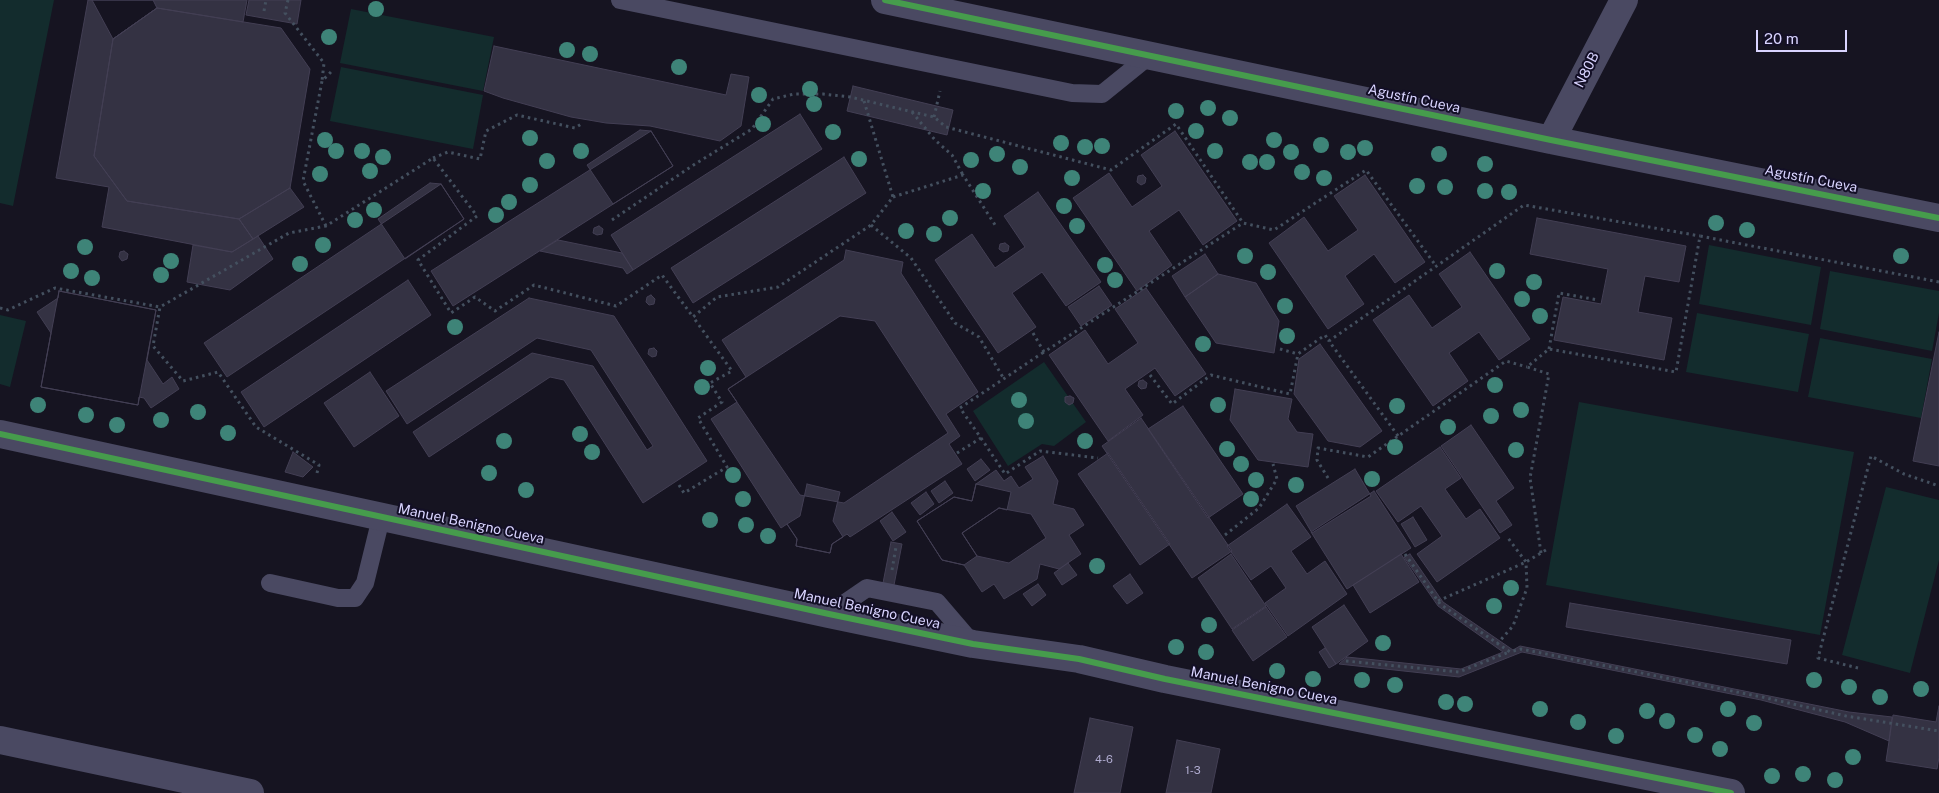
<!DOCTYPE html>
<html>
<head>
<meta charset="utf-8">
<style>
	body { margin:0 }
	#map { position:relative; width:1939px; height:793px; overflow:hidden; background:#161421; font-family:"Public Sans",sans-serif }
	canvas { display:block }
	.scale { position:absolute; left:1756px; top:30px; width:91px; height:22px; box-sizing:border-box; border:2px solid #d9d4ff; border-top:0; padding-left:6px; font-size:15px; line-height:18px; white-space:nowrap; color:#d9d4ff; -webkit-text-stroke:4px #130f26; paint-order:stroke }
</style>
</head>
<body>
<div id="map">
<canvas width="1939" height="793"></canvas>
<div class="scale">20 m</div>
</div>
<script>
const g = document.querySelector('canvas').getContext('2d');
g.lineJoin = 'round';
function paint(path, color) { g.fillStyle = color; g.fill(path, 'evenodd'); }
const poly = rows => new Path2D(rows.map(r => 'M' + r).join(''));
function trace(path, color, width, dash) { g.strokeStyle = color; g.lineWidth = width; g.lineCap = dash ? 'butt' : 'round'; g.setLineDash(dash || []); g.stroke(path); }
function label(font, color, halo, rows, align = 'center') {
  g.font = font + ' "Public Sans",sans-serif'; g.lineWidth = 4; g.setLineDash([]); g.textBaseline = 'middle'; g.strokeStyle = halo; g.fillStyle = color; for (const [text, x, y, turn = 0] of rows) {
    g.save(); g.translate(x, y); g.rotate((+turn || 0) * Math.PI / 180); g.textAlign = isNaN(turn) ? turn : align; if (halo) g.strokeText(text, 0, 0); g.fillText(text, 0, 0); g.restore();
  }
}
const green = poly([
	[0,0,54,0,13,206,0,203],
	[351,9,494,37,483,91,340,63],
	[341,67,483,95,473,149,330,121],
	[1709,245,1821,267,1811,325,1699,304],
	[1830,271,1939,291,1939,313,1932,351,1820,329],
	[1697,313,1809,334,1798,392,1686,372],
	[0,315,26,321,10,387,0,384],
	[1820,338,1932,359,1921,418,1808,397],
	[1044,362,1086,422,1054,446,1042,444,1008,466,973,411],
	[1579,402,1854,452,1820,635,1546,585],
	[1886,487,1939,500,1939,560,1910,673,1842,655]
]);
const building = poly([
	[88,0,247,0,243,22,157,8,113,39,94,156,127,201,239,219,253,239,232,252,102,227,109,187,56,178,88,0],
	[92,0,153,0,157,8,113,39,92,0],
	[249,0,301,0,297,24,246,15,249,0],
	[157,8,281,28,310,69,290,188,239,219,127,201,94,156,113,39,157,8],
	[494,46,726,95,731,74,749,77,741,126,720,141,650,126,606,123,571,117,503,98,484,91,494,46],
	[853,86,953,110,947,135,847,111,853,86],
	[800,114,822,149,633,270,611,235,800,114],
	[640,130,651,131,673,166,613,204,587,165,640,130],
	[651,131,673,166,453,306,431,271,651,131],
	[1175,131,1237,221,1203,245,1179,210,1149,231,1172,265,1137,291,1073,198,1109,173,1132,207,1162,186,1141,155,1175,131],
	[844,157,866,193,693,303,671,268,844,157],
	[1143,175,1146,178,1145,183,1141,185,1137,182,1138,176,1143,175],
	[1365,175,1425,262,1395,283,1374,254,1345,276,1364,304,1328,329,1269,243,1304,217,1328,251,1358,230,1334,196,1365,175],
	[430,183,441,184,464,219,405,259,378,219,430,183],
	[441,184,464,219,227,377,204,343,441,184],
	[290,188,304,207,253,239,239,219,290,188],
	[1038,192,1101,282,1066,306,1042,272,1012,293,1036,327,998,353,935,260,972,234,995,268,1025,247,1004,216,1038,192],
	[1537,218,1686,246,1679,282,1645,276,1638,312,1672,318,1664,360,1554,340,1563,297,1601,304,1608,269,1530,254,1537,218],
	[599,226,603,229,602,234,597,235,593,233,594,228,599,226],
	[258,236,273,259,230,290,187,282,193,245,232,252,258,236],
	[558,240,622,253,633,270,627,274,623,268,540,251,558,240],
	[1005,243,1009,246,1008,251,1003,252,999,249,1000,244,1005,243],
	[846,250,903,262,901,273,978,392,946,414,960,436,949,444,962,464,850,537,847,534,832,544,830,553,796,546,797,539,787,524,781,528,711,419,737,402,728,389,746,377,722,340,844,260,846,250],
	[124,251,128,254,127,259,122,261,119,257,120,252,124,251],
	[1470,252,1530,339,1499,360,1479,332,1449,353,1468,381,1433,406,1373,320,1409,295,1432,328,1462,307,1439,274,1470,252],
	[1205,254,1218,274,1185,297,1172,276,1205,254],
	[1218,274,1256,283,1279,321,1274,353,1216,343,1185,297,1218,274],
	[408,280,431,315,264,427,241,392,408,280],
	[1099,286,1112,305,1081,326,1068,307,1099,286],
	[1146,288,1206,374,1175,396,1155,368,1125,389,1143,415,1108,441,1049,355,1085,330,1108,364,1138,343,1115,309,1146,288],
	[59,291,156,310,138,405,41,387,59,291],
	[59,291,156,310,147,360,163,384,172,377,179,389,151,408,144,398,139,397,138,405,41,387,51,333,37,312,58,298,59,291],
	[651,295,655,299,654,304,649,305,646,302,647,297,651,295],
	[529,298,614,316,707,461,643,503,564,380,550,377,429,457,413,432,532,353,593,366,647,450,653,446,591,350,537,338,407,424,386,391,529,298],
	[840,316,875,321,948,433,844,503,800,495,728,389,840,316],
	[1939,332,1939,466,1913,461,1939,332],
	[1320,344,1382,431,1360,447,1328,441,1294,394,1299,359,1320,344],
	[654,348,657,351,656,356,652,357,648,354,649,349,654,348],
	[370,372,399,416,354,447,324,403,370,372],
	[1143,380,1147,383,1146,388,1141,389,1138,386,1139,381,1143,380],
	[1235,389,1292,399,1288,419,1297,432,1313,434,1308,467,1258,460,1230,420,1235,389],
	[1070,396,1074,398,1073,403,1069,405,1065,402,1065,397,1070,396],
	[1183,406,1243,494,1208,518,1148,429,1183,406],
	[1141,418,1232,551,1192,578,1102,446,1141,418],
	[1471,425,1514,488,1496,501,1512,525,1500,533,1441,446,1471,425],
	[1440,447,1461,478,1445,489,1466,519,1480,509,1500,538,1437,582,1417,554,1442,536,1421,506,1398,522,1376,491,1440,447],
	[293,452,313,467,303,477,285,472,293,452],
	[1108,453,1170,544,1140,565,1078,474,1108,453],
	[1043,456,1058,481,1053,504,1074,509,1084,525,1069,535,1081,554,1059,569,1040,564,1037,579,1004,599,994,584,982,592,964,565,942,560,917,521,954,497,972,501,976,484,996,470,1004,481,1011,476,1019,488,1033,479,1025,467,1043,456],
	[981,459,990,470,975,481,967,469,981,459],
	[1355,469,1371,496,1312,533,1296,506,1355,469],
	[945,481,953,493,939,503,931,491,945,481],
	[807,484,840,492,833,521,843,537,832,544,830,553,796,546,797,539,787,524,800,516,807,484],
	[976,484,1011,492,1007,510,999,508,962,533,977,556,964,565,942,560,917,521,954,497,972,501,976,484],
	[1374,491,1411,548,1347,589,1311,532,1374,491],
	[926,492,934,504,920,515,911,503,926,492],
	[1287,504,1311,537,1291,551,1307,574,1325,561,1347,594,1288,636,1265,603,1286,588,1271,566,1251,580,1227,546,1287,504],
	[999,508,1031,514,1046,538,1009,563,977,556,962,533,999,508],
	[892,512,906,532,893,541,880,521,892,512],
	[1413,517,1427,540,1415,547,1401,524,1413,517],
	[891,542,902,544,894,585,883,583,891,542],
	[1231,554,1266,606,1232,629,1198,578,1231,554],
	[1401,554,1419,582,1370,613,1353,585,1401,554],
	[1410,554,1443,602,1513,650,1520,646,1849,712,1892,717,1889,741,1845,722,1761,700,1522,652,1459,677,1339,664,1347,657,1461,669,1503,652,1438,606,1404,557,1410,554],
	[1068,563,1077,575,1062,585,1054,573,1068,563],
	[1130,574,1143,593,1127,604,1113,586,1130,574],
	[1038,584,1046,595,1032,606,1023,594,1038,584],
	[1570,603,1791,640,1787,664,1566,627,1570,603],
	[1344,605,1368,641,1336,664,1312,627,1344,605],
	[1266,607,1287,637,1253,661,1232,630,1266,607],
	[1325,648,1336,664,1329,668,1319,652,1325,648],
	[1939,706,1939,757,1937,769,1886,761,1893,715,1936,722,1939,706],
	[1090,718,1133,727,1120,793,1074,793,1090,718],
	[1177,740,1220,749,1211,793,1166,793,1177,740]
]);
const path = poly([
	[288,0,285,13,324,63,322,81],
	[264,11,266,0],
	[912,112,935,140,952,155,963,175],
	[934,117,940,91],
	[433,158,448,152,480,159,486,131,517,115,575,128,583,123],
	[893,197,963,175,997,228],
	[612,220,695,164,752,129,773,99,794,94,823,94,850,97,934,117,946,127,1111,170,1176,124,1243,223,1274,230,1366,170,1436,266],
	[871,225,911,258,955,323,979,337,1004,379],
	[326,226,303,181,322,81,333,70],
	[0,308,8,310,55,288,160,307],
	[1033,333,1044,352,1243,223],
	[1280,349,1298,354,1325,335,1329,341],
	[1549,349,1559,293,1598,300],
	[1150,375,1172,404,1211,375,1290,394,1298,354],
	[1398,436,1329,341,1524,205,1700,236],
	[981,438,1005,474,1040,451,1098,458],
	[957,453,981,438,960,408,1044,352],
	[317,473,319,465,256,427,218,372,183,381,153,346,160,307,289,233,326,226,433,158,477,216,418,260,451,313,475,297,495,311,534,285,616,306,662,275,693,317],
	[1328,478,1317,460,1318,448,1368,457,1506,361,1527,367],
	[679,485,684,493,727,467,698,418,722,402,710,383,732,371,693,317,717,297,778,287,871,225,893,197,864,101],
	[1225,535,1259,508,1277,479,1273,464],
	[1541,553,1530,478,1549,374,1527,367,1549,349,1676,372,1700,236,1939,282],
	[1405,554,1440,604,1510,652,1521,649,1762,697,1846,716,1939,731],
	[892,570,896,547],
	[1438,601,1526,562,1546,550],
	[1497,644,1513,626,1527,588,1526,562,1508,538],
	[1346,661,1459,672,1509,652],
	[1858,668,1818,658,1871,456,1904,474,1939,486]
]);
const lane = poly([
	[620,0,1072,93,1102,94,1149,56],
	[270,583,338,598,355,598,365,583,381,518],
	[829,614,867,588,937,602,973,644]
]);
const street = poly([
	[885,0,1551,140,1939,218],
	[1551,140,1624,0],
	[0,434,829,614,973,644,1079,659,1165,679,1731,793],
	[0,740,250,793]
]);
const cycleway = poly([
	[885,0,1551,140,1939,218],
	[0,434,829,614,973,644,1079,659,1165,679,1731,793]
]);
const trees = [
	[376,9],
	[329,37],
	[567,50],
	[590,54],
	[679,67],
	[810,89],
	[759,95],
	[814,104],
	[1208,108],
	[1176,111],
	[1230,118],
	[763,124],
	[1196,131],
	[833,132],
	[530,138],
	[325,140],
	[1274,140],
	[1061,143],
	[1321,145],
	[1102,146],
	[1085,147],
	[1365,148],
	[336,151],
	[362,151],
	[581,151],
	[1215,151],
	[1291,152],
	[1348,152],
	[997,154],
	[1439,154],
	[383,157],
	[859,159],
	[971,160],
	[547,161],
	[1250,162],
	[1267,162],
	[1485,164],
	[1020,167],
	[370,171],
	[1302,172],
	[320,174],
	[1072,178],
	[1324,178],
	[530,185],
	[1417,186],
	[1445,187],
	[983,191],
	[1485,191],
	[1509,192],
	[509,202],
	[1064,206],
	[374,210],
	[496,215],
	[950,218],
	[355,220],
	[1716,223],
	[1077,226],
	[1747,230],
	[906,231],
	[934,234],
	[323,245],
	[85,247],
	[1245,256],
	[1901,256],
	[171,261],
	[300,264],
	[1105,265],
	[71,271],
	[1497,271],
	[1268,272],
	[161,275],
	[92,278],
	[1115,280],
	[1534,282],
	[1522,299],
	[1285,306],
	[1540,316],
	[455,327],
	[1287,336],
	[1203,344],
	[708,368],
	[1495,385],
	[702,387],
	[1019,400],
	[38,405],
	[1218,405],
	[1397,406],
	[1521,410],
	[198,412],
	[86,415],
	[1491,416],
	[161,420],
	[1026,421],
	[117,425],
	[1448,427],
	[228,433],
	[580,434],
	[504,441],
	[1085,441],
	[1395,447],
	[1227,449],
	[1516,450],
	[592,452],
	[1241,464],
	[489,473],
	[733,475],
	[1372,479],
	[1256,480],
	[1296,485],
	[526,490],
	[743,499],
	[1251,499],
	[710,520],
	[746,525],
	[768,536],
	[1097,566],
	[1511,588],
	[1494,606],
	[1209,625],
	[1383,643],
	[1176,647],
	[1206,652],
	[1277,671],
	[1313,679],
	[1362,680],
	[1814,680],
	[1395,685],
	[1849,687],
	[1921,689],
	[1880,697],
	[1446,702],
	[1465,704],
	[1540,709],
	[1728,709],
	[1647,711],
	[1667,721],
	[1578,722],
	[1754,723],
	[1695,735],
	[1616,736],
	[1720,749],
	[1853,757],
	[1803,774],
	[1772,776],
	[1835,780]
];
const numberNames = [
	["4-6",1104,760],
	["1-3",1193,771]
];
const streetNames = [
	["N80B",1587,70,-63],
	["Agustín Cueva",1414,99,12],
	["Agustín Cueva",1811,179,11],
	["Manuel Benigno Cueva",471,524,12],
	["Manuel Benigno Cueva",867,609,12],
	["Manuel Benigno Cueva",1264,686,11]
];
paint(green, '#132c2d');
paint(building, '#343243');
trace(building, '#433f54', 1);
trace(path, '#44505f', 3, [2.5, 4]);
trace(lane, '#4a4962', 18);
trace(street, '#4a4962', 28);
trace(cycleway, '#469c4c', 6);
g.fillStyle = '#3e8478';
for (const [x, y] of trees) { g.beginPath(); g.arc(x, y, 8, 0, 2 * Math.PI); g.fill(); }
label('11px', '#b0acd0', null, numberNames);
label('14px', '#d9d4ff', '#130f26', streetNames);
</script>
</body>
</html>
